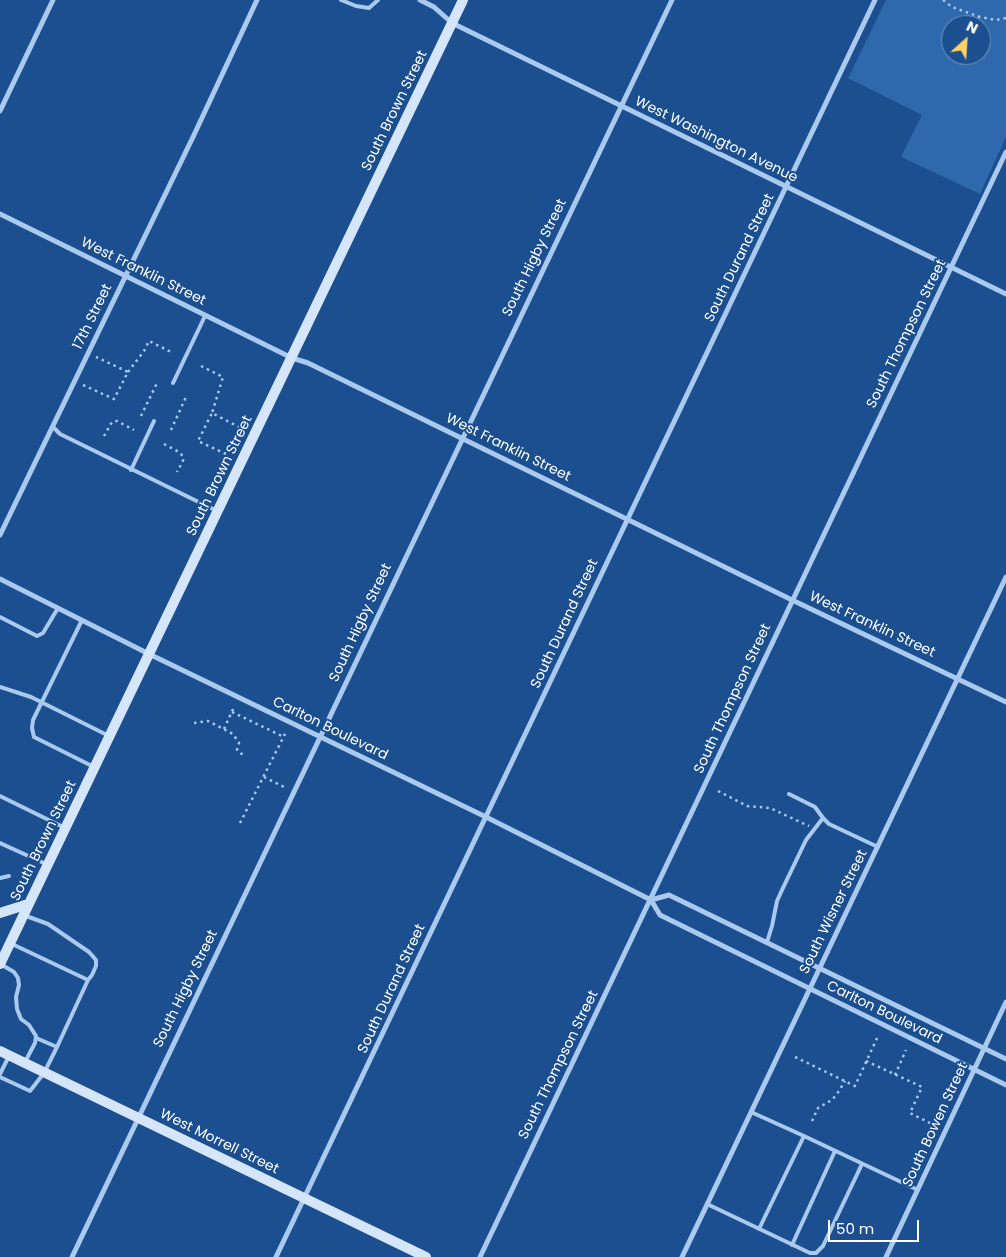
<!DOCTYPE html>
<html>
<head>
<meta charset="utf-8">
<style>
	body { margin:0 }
	#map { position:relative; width:1006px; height:1257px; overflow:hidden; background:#1b4f8f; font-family:Poppins,sans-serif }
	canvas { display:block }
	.north { position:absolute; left:941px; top:15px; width:50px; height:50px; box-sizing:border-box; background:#1b4f8f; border:1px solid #7695bc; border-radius:50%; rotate:26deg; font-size:14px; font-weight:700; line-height:20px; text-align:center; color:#fff }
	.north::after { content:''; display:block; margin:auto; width:18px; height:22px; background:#ffd166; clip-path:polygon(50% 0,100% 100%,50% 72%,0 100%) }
	.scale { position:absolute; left:828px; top:1220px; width:91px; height:22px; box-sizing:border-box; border:2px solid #fff; border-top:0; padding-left:6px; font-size:15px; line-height:18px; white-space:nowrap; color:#fff; -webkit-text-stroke:4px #1b4f8f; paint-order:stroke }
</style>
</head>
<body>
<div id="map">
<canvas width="1006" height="1257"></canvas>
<div class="north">N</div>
<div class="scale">50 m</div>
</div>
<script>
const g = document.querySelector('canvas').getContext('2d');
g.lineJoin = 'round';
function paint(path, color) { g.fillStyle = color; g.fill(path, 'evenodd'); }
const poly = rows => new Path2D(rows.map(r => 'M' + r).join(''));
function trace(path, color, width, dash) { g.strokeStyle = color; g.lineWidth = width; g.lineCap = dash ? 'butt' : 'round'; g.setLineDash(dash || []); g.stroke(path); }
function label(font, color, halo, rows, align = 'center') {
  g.font = font + ' Poppins,sans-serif'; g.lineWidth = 4; g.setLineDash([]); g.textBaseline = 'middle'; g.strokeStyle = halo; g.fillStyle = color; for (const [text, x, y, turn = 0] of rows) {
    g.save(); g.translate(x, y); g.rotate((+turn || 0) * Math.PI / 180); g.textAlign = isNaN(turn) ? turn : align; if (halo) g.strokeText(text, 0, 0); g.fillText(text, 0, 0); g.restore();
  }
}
const green = poly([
	[886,0,1006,0,1006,137,980,194,901,157,922,115,848,78],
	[951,25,981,25,981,55,951,55]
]);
const path = poly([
	[943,0,952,7,980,17,996,20,1006,18],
	[201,366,223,377,212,413],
	[128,372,144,351,149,341,171,352],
	[83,385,114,399,128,372,96,357],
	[141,416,157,383],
	[171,430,186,397],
	[104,436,112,422,117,421,134,430],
	[164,444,179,452,183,456,183,461,177,472],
	[226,454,198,441,212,413,239,427],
	[232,712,284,737],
	[194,723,208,721,233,734,239,743,237,750,243,755],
	[224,729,234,707],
	[264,777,286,788],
	[718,791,747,806,770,808,809,826],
	[240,823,286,732],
	[795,1057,855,1086,878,1036],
	[866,1061,922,1087,910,1113,932,1124],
	[895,1075,906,1050],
	[812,1121,818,1108,832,1100,839,1091,845,1081]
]);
const lane = poly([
	[341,0,356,6,369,8,378,0],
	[173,383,205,316],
	[53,427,60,434,217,511],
	[131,470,154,421],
	[0,617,37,636,43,633,58,608],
	[82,620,33,720,32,728,34,737,94,767],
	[0,687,31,697,109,736],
	[789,794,815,807,823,818,829,824,878,847],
	[0,796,65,828],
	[0,843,46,864],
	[0,878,9,876],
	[767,942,772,926,777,901,782,890,806,840,823,818],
	[12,944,88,980,92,975,96,966,96,960,89,952,48,924,26,916],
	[2,965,14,972,18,978,19,985,16,997,17,1009,21,1019,29,1025,36,1036,35,1043,25,1062],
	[36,1038,57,1047],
	[0,1074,9,1056],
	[0,1077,30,1091,44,1073,57,1047,88,980],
	[751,1112,804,1136,918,1190],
	[707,1204,810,1253,816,1253,823,1246,862,1164],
	[759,1229,804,1136],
	[792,1245,835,1151]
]);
const street = poly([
	[420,0,434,7,452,23,1006,294],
	[0,111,53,0],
	[0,214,292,358,308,363,792,600,1006,702],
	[0,535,193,137,257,0],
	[0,579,149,654,486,817,651,900,660,915,1006,1085],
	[651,900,669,895,1006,1059],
	[72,1257,672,0],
	[276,1257,875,0],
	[480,1257,1006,152],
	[682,1257,1006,577],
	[886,1257,1006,1002]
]);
const secondary = poly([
	[0,913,28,904],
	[0,964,463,0],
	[0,1051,426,1257]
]);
const streetNames = [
	["South Brown Street",395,111,-64],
	["West Washington Avenue",716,140,26],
	["South Higby Street",535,258,-64],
	["South Durand Street",740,258,-64],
	["West Franklin Street",143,272,26],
	["17th Street",93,317,-64],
	["South Thompson Street",907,334,-64],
	["West Franklin Street",508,448,26],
	["South Brown Street",220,476,-64],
	["South Higby Street",361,623,-65],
	["South Durand Street",565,624,-65],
	["West Franklin Street",872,625,25],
	["South Thompson Street",733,699,-65],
	["Carlton Boulevard",330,729,26],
	["South Brown Street",44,841,-64],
	["South Wisner Street",834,912,-64],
	["South Higby Street",186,989,-64],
	["South Durand Street",392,989,-65],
	["Carlton Boulevard",884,1013,26],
	["South Thompson Street",559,1065,-64],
	["South Bowen Street",936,1125,-65],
	["West Morrell Street",219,1142,26]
];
paint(green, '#2e69ad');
trace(path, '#a9c9ee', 2.5, [2.5, 4]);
trace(lane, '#a9c9ee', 4);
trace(street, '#a9c9ee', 5);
trace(secondary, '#d6e6fa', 10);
label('14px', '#fff', '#1b4f8f', streetNames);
</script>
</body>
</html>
